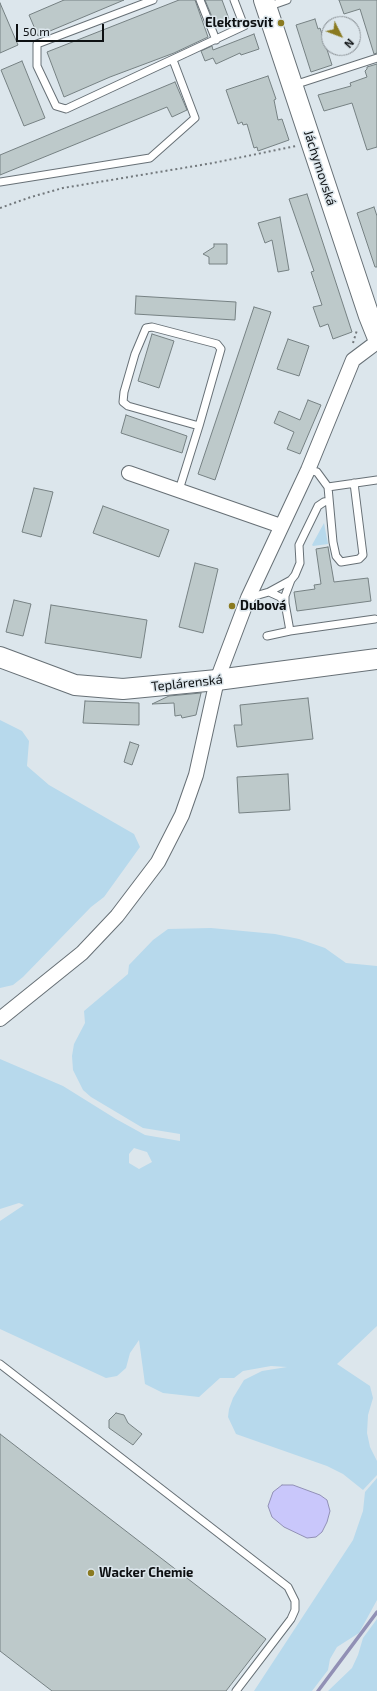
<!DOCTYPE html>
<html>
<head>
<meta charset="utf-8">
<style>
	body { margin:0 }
	#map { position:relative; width:377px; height:1691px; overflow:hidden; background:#dce6ec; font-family:"Exo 2",sans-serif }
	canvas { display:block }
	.north { position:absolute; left:321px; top:16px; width:40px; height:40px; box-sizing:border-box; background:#dce6ec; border:1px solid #899095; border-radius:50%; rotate:132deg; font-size:11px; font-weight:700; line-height:16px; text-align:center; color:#0d1012 }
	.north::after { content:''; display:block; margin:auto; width:14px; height:18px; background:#8a7a20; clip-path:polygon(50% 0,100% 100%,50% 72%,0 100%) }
	.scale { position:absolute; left:16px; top:24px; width:88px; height:18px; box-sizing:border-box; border:2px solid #0d1012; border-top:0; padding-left:5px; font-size:12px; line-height:14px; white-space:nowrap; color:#0d1012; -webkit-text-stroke:3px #dce6ec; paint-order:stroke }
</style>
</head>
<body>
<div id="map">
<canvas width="377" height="1691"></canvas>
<div class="north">N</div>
<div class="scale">50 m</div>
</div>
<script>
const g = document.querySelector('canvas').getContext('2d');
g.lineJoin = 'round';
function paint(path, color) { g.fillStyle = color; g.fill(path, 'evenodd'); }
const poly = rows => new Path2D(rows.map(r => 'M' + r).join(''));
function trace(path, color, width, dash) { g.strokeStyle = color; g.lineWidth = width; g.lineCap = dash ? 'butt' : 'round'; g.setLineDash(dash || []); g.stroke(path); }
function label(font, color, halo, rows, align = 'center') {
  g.font = font + ' "Exo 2",sans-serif'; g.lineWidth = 3; g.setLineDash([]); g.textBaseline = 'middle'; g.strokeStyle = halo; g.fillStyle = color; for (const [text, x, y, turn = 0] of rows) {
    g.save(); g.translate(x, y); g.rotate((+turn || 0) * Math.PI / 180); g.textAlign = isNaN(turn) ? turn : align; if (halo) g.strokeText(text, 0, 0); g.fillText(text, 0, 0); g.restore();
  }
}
const green = poly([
	[324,523,328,544,313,546,312,545],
	[0,720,22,731,29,741,27,766,49,785,134,834,140,847,104,897,91,907,23,977,13,985,0,988],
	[211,928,275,934,299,939,325,948,346,963,377,966,377,1326,337,1364,370,1386,373,1398,368,1415,367,1433,370,1447,377,1461,377,1475,363,1490,343,1474,327,1466,236,1434,228,1417,229,1409,233,1398,244,1380,262,1371,287,1367,271,1366,243,1371,234,1378,220,1378,199,1397,163,1393,145,1384,139,1340,130,1353,126,1368,117,1376,106,1378,0,1329,0,1221,24,1205,19,1203,0,1209,0,1059,63,1086,116,1119,145,1135,180,1141,180,1134,143,1128,91,1097,83,1090,73,1070,72,1056,74,1044,85,1023,84,1011,128,974,129,965,153,940,168,929],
	[134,1148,147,1152,152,1162,139,1169,129,1163,129,1154],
	[377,1478,377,1600,359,1633,337,1647,330,1659,328,1670,312,1691,254,1691,353,1540,363,1511,365,1492],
	[377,1619,377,1691,328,1691,352,1668,358,1655,363,1638]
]);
const water = poly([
	[282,1485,293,1485,320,1495,327,1500,330,1511,327,1522,322,1532,316,1537,307,1538,284,1527,272,1517,268,1506,273,1492,282,1485]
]);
const stream = poly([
	[318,1691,377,1612]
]);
const building = poly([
	[64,0,124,0,38,36,29,15,64,0],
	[179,0,195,0,208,37,174,53,110,77,64,97,47,52,179,0],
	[205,0,222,0,229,19,215,24,205,0],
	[339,0,377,0,377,53,374,54,360,9,344,14,339,0],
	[0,3,18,45,0,53,0,3],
	[315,19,318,29,320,28,332,65,311,72,296,25,315,19],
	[254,34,259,49,241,55,240,53,216,64,213,58,205,61,201,51,212,46,213,50,254,34],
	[22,61,45,118,24,126,1,70,22,61],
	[377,64,377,147,367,150,352,103,324,111,318,95,351,86,350,83,367,77,365,71,367,69,367,67,377,64],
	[268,76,276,99,274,100,278,120,282,119,289,140,258,151,257,147,254,148,247,124,243,125,242,122,238,124,226,90,268,76],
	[175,82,187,110,172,117,167,107,0,175,0,155,175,82],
	[307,194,352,332,333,339,328,324,320,327,313,307,322,305,311,272,314,271,289,199,307,194],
	[374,207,377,216,377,267,375,267,357,213,374,207],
	[280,217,289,270,278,272,272,240,265,243,258,223,280,217],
	[214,244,227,244,227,264,209,264,209,257,203,254,214,247,214,244],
	[136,296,236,302,235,320,135,314,136,296],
	[254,307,271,312,215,480,198,474,254,307],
	[152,334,174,341,159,388,138,381,152,334],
	[288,339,309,346,299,376,277,369,288,339],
	[308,400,321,405,300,454,287,449,294,432,274,423,279,411,300,420,308,400],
	[126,415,187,436,182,453,121,433,126,415],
	[34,488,53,492,41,537,22,532,34,488],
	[103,506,169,530,159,557,93,533,103,506],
	[328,547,334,582,368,578,371,601,297,611,294,592,315,589,314,585,321,584,316,549,328,547],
	[195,563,218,569,203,633,179,627,195,563],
	[14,600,31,604,23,636,6,632,14,600],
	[51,605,147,620,141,658,45,643,51,605],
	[201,693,196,715,182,718,181,715,175,716,174,703,152,704,169,696,201,693],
	[308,698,313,739,237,747,234,725,242,725,240,705,308,698],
	[85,701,139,703,139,725,83,723,85,701],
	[130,742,139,745,132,765,124,762,130,742],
	[288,774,290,810,239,813,237,777,288,774],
	[116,1413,124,1415,128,1423,142,1434,133,1445,109,1428,109,1420,116,1413],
	[0,1434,266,1639,226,1691,52,1691,0,1651,0,1434]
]);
const path = poly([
	[0,208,31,197,63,188,213,163,296,146],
	[353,343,357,330]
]);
const lane = poly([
	[153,0,37,44,37,66,56,106,66,109,244,26,234,0],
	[200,0,216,40],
	[267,7,287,0],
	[294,85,377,58],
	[0,182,150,158,195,118,173,60],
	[308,470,317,472,328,487,333,542,336,556,341,562,359,559,363,555,354,483],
	[328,487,377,480],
	[179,490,199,426,221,349,217,344,152,327,146,328,135,354,124,392,123,402,128,406,199,426],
	[269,592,291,580,295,575,300,563,299,545,318,506,324,502,329,501],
	[248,598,269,592,280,597,285,603,290,631,375,619],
	[285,603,285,596,291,580],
	[267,636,290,631],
	[0,1364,288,1587,295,1601,295,1610,291,1619,236,1691]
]);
const street = poly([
	[129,473,281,526],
	[0,1019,82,953,117,916,158,862,182,815,196,775,217,680,248,598,308,470,353,360,377,342]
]);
const secondary = poly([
	[264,0,369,316,377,336],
	[0,657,75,685,123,689,217,680,377,659]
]);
const markers = [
	[281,23,4,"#8a7a20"],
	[232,606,4,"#8a7a20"],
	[91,1573,4,"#8a7a20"]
];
const poiNames = [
	["Elektrosvit",273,23,"right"],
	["Dubová",240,606],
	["Wacker Chemie",99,1573]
];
const streetNames = [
	["Jáchymovská",320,168,72],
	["Teplárenská",187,683,-6]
];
paint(green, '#b7d9ec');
paint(water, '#c9c7fb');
trace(water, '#9190b5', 1);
trace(stream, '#9190b5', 3.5);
paint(building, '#bdc9ca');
trace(building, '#768183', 1);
trace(lane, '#677076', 9);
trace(street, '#677076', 16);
trace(secondary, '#677076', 22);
trace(path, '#72787c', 2, [2, 3]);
trace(lane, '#fff', 7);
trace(street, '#fff', 14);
trace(secondary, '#fff', 20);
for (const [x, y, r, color] of markers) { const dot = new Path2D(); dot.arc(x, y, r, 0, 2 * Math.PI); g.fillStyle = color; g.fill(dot); trace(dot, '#dce6ec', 1.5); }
label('bold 13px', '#0d1012', '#dce6ec', poiNames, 'left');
label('13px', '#0d1012', '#dce6ec', streetNames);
</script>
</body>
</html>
